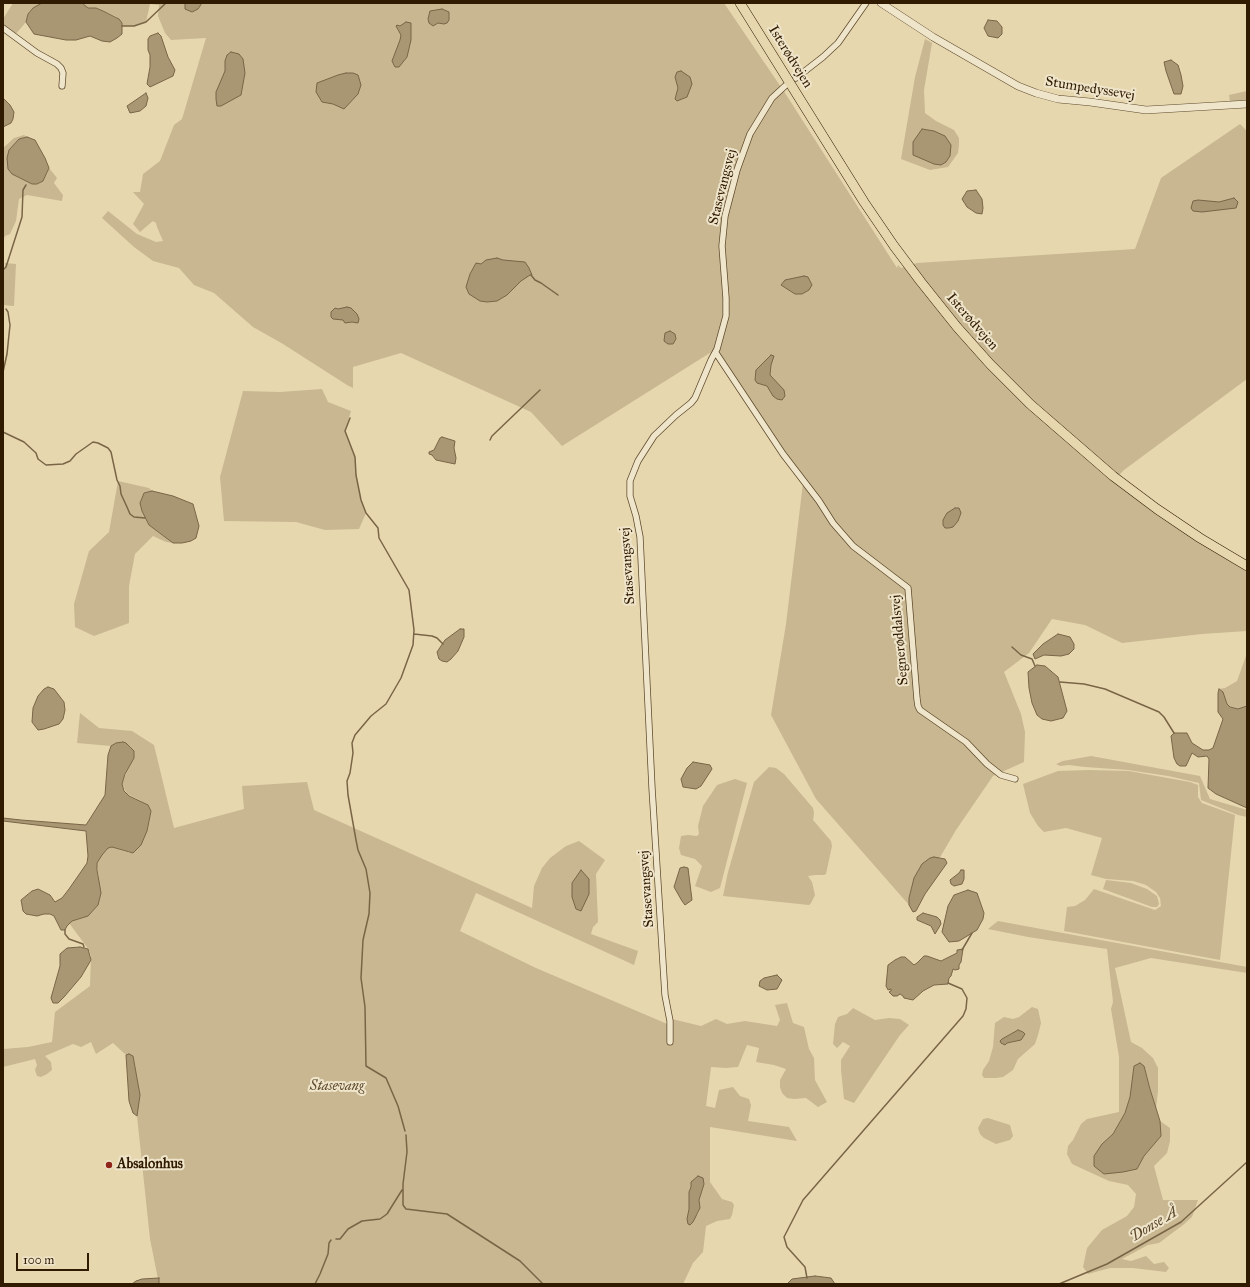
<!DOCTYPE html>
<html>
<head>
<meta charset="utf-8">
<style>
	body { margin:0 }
	#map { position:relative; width:1250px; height:1287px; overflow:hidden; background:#e7d7af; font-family:"IM FELL Great Primer",serif }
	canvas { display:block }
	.frame { position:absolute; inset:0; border:4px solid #311b00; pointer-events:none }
	.scale { position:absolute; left:16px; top:1253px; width:73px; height:18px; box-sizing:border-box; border:2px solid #311b00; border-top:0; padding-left:5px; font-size:12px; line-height:14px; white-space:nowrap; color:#311b00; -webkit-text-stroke:3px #efe5cb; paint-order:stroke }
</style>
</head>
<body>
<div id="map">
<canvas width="1250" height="1287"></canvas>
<div class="frame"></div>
<div class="scale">100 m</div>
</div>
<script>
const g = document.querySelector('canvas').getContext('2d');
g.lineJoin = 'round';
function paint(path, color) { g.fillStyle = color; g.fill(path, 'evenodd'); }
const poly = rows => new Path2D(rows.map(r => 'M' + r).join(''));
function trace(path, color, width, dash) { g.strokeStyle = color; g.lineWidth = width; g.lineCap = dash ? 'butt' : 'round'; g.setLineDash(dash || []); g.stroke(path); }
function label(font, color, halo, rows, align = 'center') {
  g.font = font + ' "IM FELL Great Primer",serif'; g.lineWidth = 4; g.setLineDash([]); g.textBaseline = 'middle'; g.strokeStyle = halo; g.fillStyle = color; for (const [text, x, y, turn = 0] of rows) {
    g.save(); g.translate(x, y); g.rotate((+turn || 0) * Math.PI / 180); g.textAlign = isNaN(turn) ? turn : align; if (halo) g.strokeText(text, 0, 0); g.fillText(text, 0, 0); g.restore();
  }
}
const green = poly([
	[13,3,42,3,33,8,28,14,26,22,15,35,3,25,3,19],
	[82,3,185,3,185,9,198,9,202,3,724,3,785,93,897,268,898,265,901,268,917,263,1135,249,1161,178,1240,124,1247,131,1247,379,1124,470,1113,481,1158,516,1247,572,1247,631,1202,634,1122,643,1085,625,1052,619,1029,653,1004,672,1021,714,1025,732,1024,762,993,776,956,830,939,859,934,857,920,869,912,886,909,898,909,905,816,799,771,715,786,624,803,483,713,351,562,446,531,412,401,353,353,367,353,388,347,385,283,344,253,327,214,293,194,285,179,268,153,261,134,247,102,218,108,211,137,234,156,242,163,241,157,227,156,223,153,221,140,232,133,224,144,204,133,192,140,192,143,174,160,161,174,125,182,119,206,38,171,40,165,33,158,16,159,5,150,4,146,22,134,26,122,26,118,18,115,16,96,8,88,8],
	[925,39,932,43,924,90,925,113,936,121,954,130,959,138,959,145,958,153,948,167,930,170,901,159,915,77],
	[1247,91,1247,101,1230,102,1229,95],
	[24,135,27,137,19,139,8,169,12,174,32,184,37,184,42,181,47,174,49,168,57,178,54,183,63,195,62,201,27,195,19,199,16,221,10,234,5,236,3,241,3,148,14,138],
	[5,263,16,264,14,306,3,305,3,270,5,269],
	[322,389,328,402,351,411,345,431,355,457,356,475,361,500,366,513,359,529,325,530,296,522,224,521,220,477,243,391,280,392],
	[118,481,149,488,152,491,144,493,140,502,142,511,149,525,173,543,166,542,153,536,135,554,129,586,129,623,94,636,75,627,74,604,89,551,109,532],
	[1247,653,1247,706,1238,709,1230,707,1227,704,1223,692,1219,689,1225,688,1237,681],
	[80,713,99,728,132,731,154,745,174,828,244,809,242,786,307,782,314,810,532,908,534,886,542,868,550,858,566,846,579,841,605,860,596,874,598,922,593,927,591,934,638,951,634,965,476,893,460,931,536,968,672,1026,672,1019,701,1026,716,1019,727,1024,745,1021,777,1026,780,1020,775,1005,787,1003,793,1023,804,1027,809,1049,814,1058,815,1080,827,1102,818,1107,806,1098,794,1099,787,1098,782,1093,780,1087,780,1080,786,1069,774,1065,756,1062,759,1048,747,1045,738,1067,726,1068,711,1067,706,1106,715,1108,719,1090,733,1087,740,1096,749,1099,751,1105,748,1121,789,1127,797,1141,710,1127,710,1182,722,1199,732,1202,734,1205,732,1215,730,1219,717,1221,706,1226,703,1252,693,1263,683,1284,159,1284,150,1239,137,1116,140,1095,133,1056,129,1054,126,1055,113,1043,96,1054,91,1042,81,1047,73,1044,45,1056,51,1062,52,1070,47,1074,41,1077,37,1076,35,1070,37,1065,35,1059,3,1067,3,1049,28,1047,52,1042,55,1012,90,986,91,956,89,950,69,923,72,921,88,916,98,905,99,881,97,863,102,855,108,848,112,847,130,853,147,831,151,811,141,801,127,794,122,784,129,766,131,747,123,742,116,743,111,746,77,743],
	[691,1182,704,1184,699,1200,700,1208,698,1214,687,1219,689,1209,689,1192,691,1187],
	[1091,756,1200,776,1210,799,1247,810,1247,817,1238,815,1201,800,1199,783,1168,776,1128,770,1085,767,1069,765,1060,766,1056,764,1063,761],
	[769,767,776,768,784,774,813,808,814,813,813,820,831,841,832,846,826,874,824,875,815,875,808,876,812,882,815,895,811,903,809,905,723,896,728,872,754,782],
	[1089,770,1129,771,1190,782,1198,785,1198,797,1202,803,1235,815,1220,960,1064,931,1067,907,1075,906,1085,900,1094,889,1155,910,1161,906,1160,898,1156,892,1146,885,1133,881,1106,879,1091,875,1102,838,1066,828,1044,832,1038,826,1030,813,1023,784,1058,771],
	[735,779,747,783,720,888,711,892,695,886,702,866,695,859,681,855,679,848,681,836,688,835,697,836,699,834,698,826,703,806,717,785],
	[1106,880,1131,883,1147,889,1157,896,1159,904,1157,907,1152,907,1103,889],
	[998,921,1247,967,1247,973,1151,958,1115,968,1131,1042,1142,1048,1153,1058,1158,1068,1158,1091,1156,1109,1144,1066,1134,1066,1130,1097,1125,1113,1113,1134,1102,1144,1137,1169,1144,1156,1161,1136,1160,1121,1170,1128,1170,1141,1167,1153,1154,1166,1163,1200,1198,1200,1192,1217,1183,1225,1159,1243,1148,1245,1122,1259,1131,1261,1146,1256,1154,1264,1164,1262,1169,1268,1166,1272,1133,1268,1110,1268,1088,1274,1083,1267,1087,1248,1102,1230,1127,1216,1134,1207,1136,1194,1128,1185,1109,1181,1072,1164,1067,1154,1068,1146,1073,1140,1081,1124,1087,1119,1119,1112,1119,1057,1111,1009,1113,1002,1107,949,1028,937,988,929],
	[1032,1007,1038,1009,1041,1023,1038,1035,1035,1044,1018,1059,1013,1070,1003,1077,996,1078,984,1078,982,1075,983,1070,989,1061,993,1047,995,1023,1004,1017,1013,1019,1019,1017],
	[1018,1030,1023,1032,1025,1034,1013,1042,1006,1043,1002,1039],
	[853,1008,875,1020,889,1018,900,1019,909,1025,900,1035,854,1103,844,1099,841,1070,841,1060,850,1046,843,1042,837,1048,833,1044,835,1024,838,1017,847,1014],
	[988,1118,1010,1125,1013,1136,1010,1140,996,1144,984,1138,980,1134,978,1128,983,1119]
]);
const water = poly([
	[42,3,82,3,88,8,96,8,103,11,119,19,122,23,122,34,117,38,110,42,102,41,90,36,76,40,66,40,34,34,26,22,28,14,33,8,42,3],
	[185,3,202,3,198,9,192,12,185,9,185,3],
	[442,9,449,12,449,20,447,23,444,24,438,23,433,26,429,23,428,19,430,11,442,9],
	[988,20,997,21,1002,27,1002,34,998,38,988,36,984,28,988,20],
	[406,22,411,23,411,40,407,57,399,67,395,67,392,61,400,40,401,35,396,26,397,25,400,26,406,22],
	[158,33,161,36,168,57,175,70,173,76,150,87,147,84,150,67,150,55,148,50,148,39,150,36,158,33],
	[231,52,239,54,243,59,245,73,241,95,221,106,217,106,216,99,216,92,225,71,225,61,227,55,231,52],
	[1171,60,1178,65,1181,75,1183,86,1181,94,1174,94,1166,71,1164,62,1171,60],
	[681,71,690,77,692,84,687,97,677,101,675,99,678,88,675,77,677,72,681,71],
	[346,73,353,73,358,75,361,85,358,94,344,109,333,104,322,102,316,92,317,83,338,75,346,73],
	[146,93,148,98,146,106,140,111,130,113,127,106,146,93],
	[3,98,10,105,14,112,13,119,11,123,3,127,3,98],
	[922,129,934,131,945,136,951,145,950,156,946,162,941,165,934,164,913,155,913,142,922,129],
	[27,137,35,140,45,158,49,168,43,181,37,184,32,184,12,174,8,169,7,158,9,150,19,139,27,137],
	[976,190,982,199,983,208,982,214,976,213,967,207,962,199,967,191,976,190],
	[1234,198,1238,202,1236,208,1202,212,1193,211,1191,208,1193,201,1198,200,1219,202,1234,198],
	[497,258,503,260,525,262,529,268,532,275,530,275,521,281,507,295,497,301,487,302,480,301,469,294,466,287,470,274,476,263,481,264,486,260,497,258],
	[804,276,808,277,812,285,809,290,802,294,795,294,781,285,785,280,804,276],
	[347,307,351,308,357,314,359,319,358,323,352,322,345,323,343,320,333,319,331,317,331,312,335,308,338,309,347,307],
	[670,331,675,334,676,339,673,344,668,344,664,341,665,333,670,331],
	[771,355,774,356,771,365,770,375,784,390,785,396,782,400,777,399,773,396,767,386,757,383,755,380,756,370,771,355],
	[442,437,455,441,454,448,456,458,455,464,436,460,432,455,429,454,429,452,434,450,440,438,442,437],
	[152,491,173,496,193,504,199,526,196,538,191,541,182,543,173,543,149,525,142,511,140,503,144,493,152,491],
	[955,508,959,508,961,513,958,521,953,527,949,528,945,528,943,525,943,520,947,513,955,508],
	[460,629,464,629,464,637,458,651,451,659,447,662,442,661,439,659,437,652,445,640,460,629],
	[1058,634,1070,637,1074,644,1074,649,1069,654,1061,656,1044,655,1035,659,1033,654,1043,644,1058,634],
	[1037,665,1045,666,1058,677,1067,711,1063,718,1051,721,1042,719,1037,715,1032,703,1029,688,1028,672,1037,665],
	[48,687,54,689,64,702,65,710,63,719,59,724,44,729,38,730,32,722,33,708,38,696,44,689,48,687],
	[1219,689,1223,692,1227,704,1230,707,1238,709,1247,706,1247,808,1216,794,1208,788,1209,759,1207,756,1198,757,1192,753,1186,766,1180,766,1177,764,1174,758,1171,736,1174,733,1187,733,1192,743,1203,750,1209,750,1213,748,1223,719,1218,712,1218,693,1219,689],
	[123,742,126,743,134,751,134,758,125,774,122,784,124,791,129,796,148,805,151,811,147,831,141,845,133,853,112,847,108,848,102,855,97,863,97,870,101,893,98,905,88,916,72,921,67,926,65,930,61,930,54,916,50,914,44,914,37,916,26,914,23,911,21,900,32,891,38,889,50,895,55,902,62,898,69,889,87,863,88,856,86,831,3,821,3,818,21,820,86,825,105,795,108,755,111,746,116,743,123,742],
	[693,762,710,765,712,769,701,786,696,789,683,787,681,779,687,768,693,762],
	[934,857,945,859,947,863,925,894,916,911,913,912,909,905,909,898,914,878,922,864,930,858,934,857],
	[684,867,688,868,692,900,685,905,682,901,674,887,680,868,684,867],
	[581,870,589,879,589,894,581,911,576,909,572,897,572,883,581,870],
	[961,870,964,870,964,879,962,884,954,886,951,884,950,880,959,873,961,870],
	[968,890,977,893,984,913,983,919,977,930,959,941,949,942,942,932,948,906,954,895,968,890],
	[923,913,937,917,940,920,941,924,935,934,931,926,917,920,917,917,923,913],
	[80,947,88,949,91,960,81,977,64,997,58,1003,53,1003,51,998,60,966,60,954,67,948,80,947],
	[963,949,961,962,959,965,959,969,955,970,953,969,951,976,949,978,948,984,934,985,923,991,913,1000,904,998,903,996,900,994,897,996,893,996,889,992,891,991,891,989,888,990,886,986,888,965,895,960,901,957,905,957,914,965,917,963,924,956,927,956,941,961,957,953,957,950,963,949],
	[777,975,782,980,777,989,767,990,759,986,760,981,764,978,777,975],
	[1018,1030,1023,1032,1025,1034,1021,1040,1007,1043,1005,1045,1001,1043,1000,1041,1002,1039,1018,1030],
	[129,1054,133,1056,140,1095,137,1116,133,1113,129,1101,126,1055,129,1054],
	[1140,1063,1144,1066,1150,1089,1160,1121,1161,1136,1144,1156,1137,1169,1123,1172,1104,1174,1094,1166,1094,1156,1102,1144,1113,1134,1125,1113,1130,1097,1134,1066,1140,1063],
	[698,1176,703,1178,704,1184,699,1200,700,1208,693,1222,690,1225,688,1224,687,1219,689,1209,689,1192,691,1187,691,1182,698,1176],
	[815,1276,831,1278,835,1284,787,1284,792,1279,815,1276],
	[159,1278,159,1284,132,1284,136,1281,142,1279,159,1278]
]);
const stream = poly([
	[122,26,134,26,146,22,166,3],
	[3,270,6,267,22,217,23,190,26,185],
	[531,275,535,280,541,283,558,295],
	[3,372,7,354,10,325,8,312,6,309],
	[350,418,345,431,355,457,356,475,361,500,366,513,378,528,379,538,409,590,414,630,413,645,401,678,386,704,371,716,355,735,352,743,353,753,350,773,347,781,348,795,356,840,358,850,366,869,370,893,369,914,363,940,361,978,365,1007,366,1066,386,1078,398,1106,405,1131],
	[3,432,24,442,36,453,38,459,46,465,63,464,70,461,76,454,93,442,98,443,108,448,111,452,117,480,120,486,121,494,127,507,130,514,134,517,145,518],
	[490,440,492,436,540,390],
	[414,634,432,636,437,638,443,644],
	[1012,647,1021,655,1032,659,1035,666],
	[1060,682,1084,684,1105,689,1159,712,1164,717,1174,733],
	[65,930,65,934,69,939,83,944,84,947],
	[962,950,972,933],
	[406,1135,407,1152,403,1184,403,1205,406,1209,447,1214,520,1261,543,1284],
	[336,1239,340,1239,348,1229,362,1221,380,1219,387,1214,402,1190],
	[807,1278,805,1267,787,1247,784,1237,803,1200,963,1016,966,1009,967,998,962,989,948,983],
	[315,1284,320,1274,328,1254,329,1243,331,1240],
	[1059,1284,1107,1264,1181,1222,1247,1162]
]);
const minor = poly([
	[3,28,37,53,57,64,61,68,63,73,62,86],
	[796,78,823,57,838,43,866,3],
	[716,353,783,454,819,501,833,523,853,546,908,588,917,699,918,706,920,710,966,742,987,764,1001,775,1015,779],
	[670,1042,670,1021,665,995,652,788,640,537,636,516,630,496,630,481,638,461,654,436,676,415,691,403,695,398,711,360,717,349,726,316,726,298,722,246,725,216,737,170,750,134,772,98,785,86]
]);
const tertiary = poly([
	[881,3,933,37,1018,86,1036,93,1058,99,1090,102,1146,110,1247,104]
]);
const trunk = poly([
	[740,3,864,202,894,246,921,282,957,327,990,364,1030,404,1113,476,1157,509,1200,538,1247,566]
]);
const markers = [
	[109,1165,4,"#8f2418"]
];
const streetNames = [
	["Isterødvejen",790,57,58],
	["Stumpedyssevej",1090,89,9],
	["Stasevangsvej",723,187,-76],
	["Isterødvejen",972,322,49],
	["Stasevangsvej",628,566,-94],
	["Segnerøddalsvej",900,640,-95],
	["Stasevangsvej",647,889,-94]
];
const parkNames = [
	["Stasevang",337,1087]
];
const poiNames = [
	["Absalonhus",117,1165]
];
const waterNames = [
	["Donse Å",1154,1225,-31]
];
paint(green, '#c8b791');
paint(water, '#a99774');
trace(water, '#796546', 1);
trace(stream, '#796546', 1.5);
trace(minor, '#5e4a2c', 7);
trace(tertiary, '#5e4a2c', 8);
trace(trunk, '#311b00', 10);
trace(minor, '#efe5cb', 5.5);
trace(tertiary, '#efe5cb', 7);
trace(trunk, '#e7d7af', 9);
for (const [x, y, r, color] of markers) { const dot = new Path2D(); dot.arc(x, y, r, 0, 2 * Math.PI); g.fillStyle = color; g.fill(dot); trace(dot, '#efe5cb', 1.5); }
label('14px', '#311b00', '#efe5cb', streetNames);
label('italic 14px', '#5e4a2c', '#efe5cb', parkNames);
label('bold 14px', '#311b00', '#efe5cb', poiNames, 'left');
label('italic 15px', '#5b4629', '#efe5cb', waterNames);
</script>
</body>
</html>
